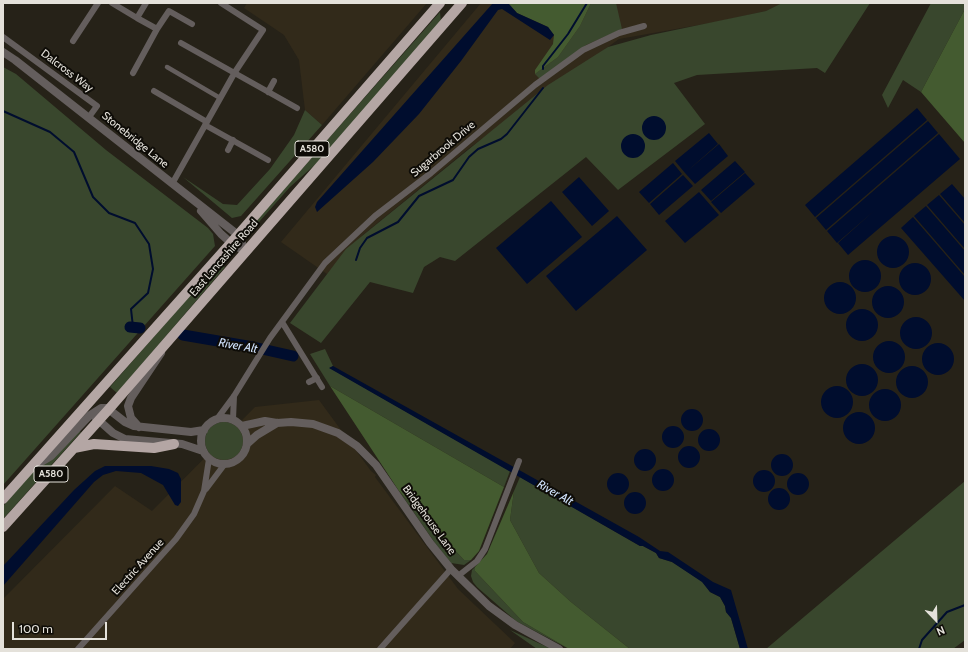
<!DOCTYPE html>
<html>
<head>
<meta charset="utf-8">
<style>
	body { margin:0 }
	#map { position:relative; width:968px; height:652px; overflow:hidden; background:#262218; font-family:Cabin,sans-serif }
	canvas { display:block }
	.frame { position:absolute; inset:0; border:4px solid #e4e1da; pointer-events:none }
	.north { position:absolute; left:916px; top:600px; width:40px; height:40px; -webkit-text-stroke:3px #0e0c07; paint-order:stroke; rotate:157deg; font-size:11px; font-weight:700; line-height:16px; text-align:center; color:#e4e1da }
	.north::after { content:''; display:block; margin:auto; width:14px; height:18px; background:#e4e1da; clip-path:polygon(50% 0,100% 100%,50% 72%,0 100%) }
	.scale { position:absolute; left:12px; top:622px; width:95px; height:18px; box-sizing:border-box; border:2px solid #e4e1da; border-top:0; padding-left:5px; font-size:12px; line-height:14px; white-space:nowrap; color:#e4e1da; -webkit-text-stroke:3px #0e0c07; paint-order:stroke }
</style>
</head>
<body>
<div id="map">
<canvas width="968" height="652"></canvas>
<div class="frame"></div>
<div class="north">N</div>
<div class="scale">100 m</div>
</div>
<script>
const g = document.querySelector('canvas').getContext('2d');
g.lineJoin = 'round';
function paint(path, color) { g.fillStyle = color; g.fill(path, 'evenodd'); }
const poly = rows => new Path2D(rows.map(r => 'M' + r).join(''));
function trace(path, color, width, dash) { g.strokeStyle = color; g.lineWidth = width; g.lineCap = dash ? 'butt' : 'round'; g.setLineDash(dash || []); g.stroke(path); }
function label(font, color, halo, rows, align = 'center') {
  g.font = font + ' Cabin,sans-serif'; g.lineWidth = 4; g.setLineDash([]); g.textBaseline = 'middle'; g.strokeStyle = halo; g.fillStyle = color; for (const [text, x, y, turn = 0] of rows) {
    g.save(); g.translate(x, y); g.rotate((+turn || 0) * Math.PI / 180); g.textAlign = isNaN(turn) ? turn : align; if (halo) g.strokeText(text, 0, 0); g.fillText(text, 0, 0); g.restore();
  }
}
const built = poly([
	[247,3,427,3,322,125,305,110,299,60,284,35,244,8],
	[481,3,782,3,766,11,716,22,619,39,468,149,364,234,327,274,281,242],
	[319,400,371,471,376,475,375,477,458,589,515,643,510,649,3,649,3,599,115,486,152,511,255,407]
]);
const green = poly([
	[591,3,616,3,622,29,586,45,540,79,535,74,558,57,580,26],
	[782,3,870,3,825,73,817,68,697,75,674,83,705,124,618,190,586,157,455,261,440,257,424,267,413,293,370,282,321,343,290,323,346,249,548,85,608,47,651,35,766,11],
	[931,3,965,3,965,9,921,92,903,80,888,108,882,95],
	[440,12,441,22,318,162,290,187,251,231,248,230],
	[3,67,16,74,106,150,208,228,213,234,215,246,3,485],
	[305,110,322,125,241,216,232,218,183,177,223,204,237,205,270,169,294,135],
	[219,262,225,267,117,393,110,387],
	[325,349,333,366,330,368,510,471,504,487,330,386,310,354],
	'205 441a19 19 0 1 1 38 0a19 19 0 1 1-38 0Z',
	[79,431,81,432,3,519,3,506,34,470],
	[520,477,640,546,643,546,656,553,659,558,672,562,703,582,710,592,720,597,725,606,726,612,731,618,740,649,630,649,571,602,539,573,510,520,514,491],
	[965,481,965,640,953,649,766,649],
	[399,491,464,560,471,560,464,565,451,563,435,543],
	[475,567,475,571,523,622,569,649,516,621,477,587,473,582,471,576,472,570],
	[510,630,545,646,551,649,537,649]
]);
const forest = poly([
	[508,3,591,3,580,26,558,57,535,74,535,70,553,44,554,35,548,27,517,13],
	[965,9,965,143,921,92],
	[330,386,504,487,479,551,471,560,464,560,399,491],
	[514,491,510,520,539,573,571,602,630,649,569,649,523,622,475,571,475,567,487,554]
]);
const water = poly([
	[493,3,508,3,517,13,548,27,554,35,550,40,502,9,498,10,461,61,419,114,373,162,317,212,315,207,317,202],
	[917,108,927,120,815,217,805,205],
	'642 128a12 12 0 1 1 24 0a12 12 0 1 1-24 0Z',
	[928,121,938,133,826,230,816,218],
	[709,133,718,144,685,173,675,161],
	[939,134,960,159,848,255,838,243,875,210,837,243,827,231],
	'621 146a12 12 0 1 1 24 0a12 12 0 1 1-24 0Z',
	[719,144,728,156,695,184,685,173],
	[735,161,745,172,711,201,701,190],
	[673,163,682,174,649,203,639,192],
	[745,173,755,184,721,213,711,202],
	[683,175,693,186,659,215,650,204],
	[579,177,609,211,592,226,562,192],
	[952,184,965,199,965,223,940,194],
	[699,192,719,215,685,243,665,221],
	[939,195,965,225,965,249,927,205],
	[551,201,582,237,527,284,496,248],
	[926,206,965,251,965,275,914,216],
	[617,216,647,250,576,311,546,276],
	[913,217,965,277,965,301,901,228],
	'877 252a16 16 0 1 1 32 0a16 16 0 1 1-32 0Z',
	'849 276a16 16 0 1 1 32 0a16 16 0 1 1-32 0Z',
	'899 279a16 16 0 1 1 32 0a16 16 0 1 1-32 0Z',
	'824 298a16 16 0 1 1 32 0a16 16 0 1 1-32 0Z',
	'872 302a16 16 0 1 1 32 0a16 16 0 1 1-32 0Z',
	'846 325a16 16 0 1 1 32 0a16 16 0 1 1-32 0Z',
	'900 333a16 16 0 1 1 32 0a16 16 0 1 1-32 0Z',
	'873 357a16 16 0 1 1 32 0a16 16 0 1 1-32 0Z',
	'922 359a16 16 0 1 1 32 0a16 16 0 1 1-32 0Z',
	'846 380a16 16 0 1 1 32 0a16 16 0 1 1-32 0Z',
	'896 382a16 16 0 1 1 32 0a16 16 0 1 1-32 0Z',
	[333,366,639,537,660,551,668,552,713,582,731,590,748,649,740,649,731,618,726,612,725,606,720,597,710,592,702,582,672,562,659,558,656,553,643,546,640,546,329,368],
	'821 402a16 16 0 1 1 32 0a16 16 0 1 1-32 0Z',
	'869 405a16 16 0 1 1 32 0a16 16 0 1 1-32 0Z',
	'681 420a11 11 0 1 1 22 0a11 11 0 1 1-22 0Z',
	'843 428a16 16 0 1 1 32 0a16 16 0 1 1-32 0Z',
	'662 437a11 11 0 1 1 22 0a11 11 0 1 1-22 0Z',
	'698 440a11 11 0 1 1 22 0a11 11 0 1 1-22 0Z',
	'678 457a11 11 0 1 1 22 0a11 11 0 1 1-22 0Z',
	'634 460a11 11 0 1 1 22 0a11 11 0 1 1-22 0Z',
	'771 465a11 11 0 1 1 22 0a11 11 0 1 1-22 0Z',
	[105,466,151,466,169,469,178,473,181,479,181,502,178,506,175,505,163,485,141,473,116,471,103,475,94,482,3,586,4,565,74,490,95,471],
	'652 480a11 11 0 1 1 22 0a11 11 0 1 1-22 0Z',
	'753 481a11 11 0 1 1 22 0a11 11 0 1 1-22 0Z',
	'787 484a11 11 0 1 1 22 0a11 11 0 1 1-22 0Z',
	'607 484a11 11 0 1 1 22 0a11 11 0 1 1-22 0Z',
	'768 499a11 11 0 1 1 22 0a11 11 0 1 1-22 0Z',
	'624 503a11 11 0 1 1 22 0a11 11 0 1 1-22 0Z'
]);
const stream = poly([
	[543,69,543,66,568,34,587,3],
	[3,111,50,132,74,152,93,197,109,213,135,223,149,244,153,269,148,293,131,309,133,327],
	[356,260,360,248,367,238,398,222,419,196,453,180,469,157,478,149,501,139,507,134,543,88],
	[919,649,922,640,947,612,965,605]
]);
const river = poly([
	[130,327,140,328],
	[183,335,253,347,293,356]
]);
const pedestrian = poly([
	[167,67,220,98]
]);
const minor = poly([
	[112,3,137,18,146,3],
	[137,18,157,29,169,11,192,24],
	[3,37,97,106,89,117],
	[73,41,98,3],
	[181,43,297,108],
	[133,73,157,29],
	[154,91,207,122],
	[268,92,274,81],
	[205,125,268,160],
	[228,150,233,140],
	[172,184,235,72,263,30,221,3],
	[282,322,322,387],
	[309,382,317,378],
	[217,419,234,396,270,338,325,263,375,216,431,173,535,85,583,50,619,33,644,26],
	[233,419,234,396],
	[206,489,224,465],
	[458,576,477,561,485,549,519,461],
	[78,649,176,539,194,514,204,491,209,459],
	[380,649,451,569]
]);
const tertiary = poly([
	[3,52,15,60,238,235,246,252],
	[201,211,221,234,231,243,246,252],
	[95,417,113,433,125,439,182,444,203,451],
	'201 441a23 23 0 1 1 46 0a23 23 0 1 1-46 0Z',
	[242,426,265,421,277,423,291,422,313,424,338,433,357,446,376,465,430,543,451,569,489,606,515,625,559,649],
	[139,427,131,418,128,406,131,398,161,353],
	[248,443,257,435,277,423],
	[36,465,51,456,90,415,101,408,107,408,125,422,134,426,191,432,204,430]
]);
const trunk = poly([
	[74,448,94,444,154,448,174,444],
	[3,499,238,235,440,3],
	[3,527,109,409,462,3]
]);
const shields = [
	[312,149,34],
	[51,474,34]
];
const shieldNames = [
	["A580",312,149],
	["A580",51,474]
];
const streetNames = [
	["Dalcross Way",67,71,37],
	["Stonebridge Lane",135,140,39],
	["Sugarbrook Drive",443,149,-40],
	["East Lancashire Road",224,258,-49],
	["Bridgehouse Lane",429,520,54],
	["Electric Avenue",138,567,-48]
];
const waterNames = [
	["River Alt",238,346,10],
	["River Alt",555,493,29]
];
paint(built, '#322a1a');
paint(green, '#39472d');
paint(forest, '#445b30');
paint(water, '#000d2e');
trace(stream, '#000d2e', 2);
trace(river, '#000d2e', 11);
trace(pedestrian, '#645e5d', 4.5);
trace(minor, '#645e5d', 6);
trace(tertiary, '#645e5d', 8);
trace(trunk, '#b4a6a4', 10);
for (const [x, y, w] of shields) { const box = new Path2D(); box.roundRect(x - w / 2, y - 8, w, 16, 3); g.fillStyle = '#0e0c07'; g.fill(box); trace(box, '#e4e1da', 1); }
label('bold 10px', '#e4e1da', null, shieldNames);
label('11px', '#e4e1da', '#0e0c07', streetNames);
label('italic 12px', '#cfe1fb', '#0e0c07', waterNames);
</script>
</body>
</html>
